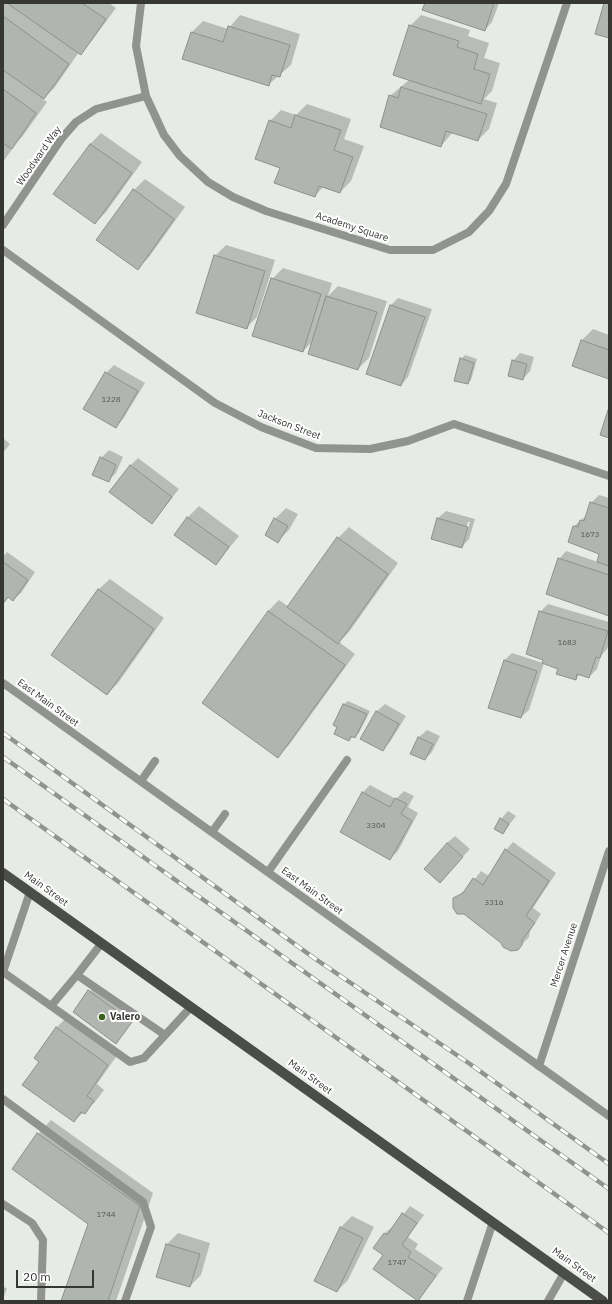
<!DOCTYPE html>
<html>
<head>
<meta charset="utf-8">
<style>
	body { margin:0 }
	#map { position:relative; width:612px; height:1304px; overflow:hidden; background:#e7ebe5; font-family:"IBM Plex Sans",sans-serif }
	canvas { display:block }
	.frame { position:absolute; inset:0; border:4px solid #363735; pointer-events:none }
	.scale { position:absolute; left:16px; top:1270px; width:78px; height:18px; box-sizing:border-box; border:2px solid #363735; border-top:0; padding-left:5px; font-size:12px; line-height:14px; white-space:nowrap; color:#363735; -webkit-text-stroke:3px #fff; paint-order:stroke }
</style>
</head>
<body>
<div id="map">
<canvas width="612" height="1304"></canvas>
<div class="frame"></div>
<div class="scale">20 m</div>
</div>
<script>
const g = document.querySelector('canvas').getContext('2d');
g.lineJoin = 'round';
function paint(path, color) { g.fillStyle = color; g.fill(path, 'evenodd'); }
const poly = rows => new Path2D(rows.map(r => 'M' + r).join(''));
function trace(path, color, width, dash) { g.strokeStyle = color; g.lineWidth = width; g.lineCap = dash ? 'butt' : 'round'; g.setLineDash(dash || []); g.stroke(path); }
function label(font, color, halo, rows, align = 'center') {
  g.font = font + ' "IBM Plex Sans",sans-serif'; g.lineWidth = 4; g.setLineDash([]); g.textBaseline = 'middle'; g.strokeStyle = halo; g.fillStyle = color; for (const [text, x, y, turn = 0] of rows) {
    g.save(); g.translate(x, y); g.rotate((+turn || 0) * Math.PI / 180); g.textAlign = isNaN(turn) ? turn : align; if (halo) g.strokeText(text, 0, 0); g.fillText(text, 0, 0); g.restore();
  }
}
const shadow = poly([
	[3,3,109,3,116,8,91,42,80,53,79,52,55,87,43,99,47,102,22,137,12,147,13,148,3,162],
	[426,3,499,3,492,22,485,30],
	[240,15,300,34,291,65,268,85,184,58,192,32,203,21,228,29],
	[421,15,470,30,468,36,489,43,484,58,500,63,492,91,484,99,497,103,489,129,478,140,453,132,441,146,390,96,409,80,410,26],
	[307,104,351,119,344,139,364,146,351,181,340,192,324,186,315,196,281,167,270,121,281,110,296,115],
	[101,133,142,162,106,212,95,223,55,194,90,144],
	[145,179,185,207,149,257,138,268,134,190],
	[226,245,275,260,257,317,246,328,215,256],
	[283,268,332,283,328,296,338,286,387,301,369,358,358,369,313,341,303,351,272,279],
	[398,298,432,309,408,377,401,385,367,373,391,305],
	[593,329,609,335,609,378,582,340],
	[520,353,534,357,530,371,523,379,513,361],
	[465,355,477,359,471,380,468,383,461,359],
	[114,365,145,383,123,419,116,427,106,373],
	[3,438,10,444,3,453],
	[109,450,123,457,116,473,108,481,101,458],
	[138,458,179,489,152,523,130,466],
	[599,495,609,498,609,615,559,559,566,551,598,562,601,553,574,526,588,514,591,503],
	[199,506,239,536,216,564,176,534,188,517],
	[286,508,298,514,289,530,278,541,275,519],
	[446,511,475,519,469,539,462,547,438,518],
	[468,522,470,522,465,539,463,539],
	[349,527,398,563,349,632,339,642,355,654,289,745,278,756,268,611,279,600,289,607,338,538],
	[7,552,35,572,21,593,13,600,9,597,3,605,3,557],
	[110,579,164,618,118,683,107,694,53,654,99,589],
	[548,604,609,622,609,643,607,649,601,656,597,669,589,677,580,674,576,679,559,668,544,663,529,710,521,717,504,661,512,653,543,663,544,659,540,612],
	[348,701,370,711,359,733,349,740,338,726,335,725,344,704],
	[385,704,406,716,390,742,382,750,361,738,377,711],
	[427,730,440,736,432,752,425,759,412,753,419,737],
	[370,785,396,799,404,791,414,796,408,807,418,813,398,851,390,859,363,792],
	[508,811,516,816,503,833,501,819],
	[455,836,470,849,447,874,447,843],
	[513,842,556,873,533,908,541,914,530,931,529,937,518,949,502,942,454,899,468,888,481,871,489,876,506,850],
	[93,987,135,1018,116,1043,74,1012],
	[68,1016,118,1054,97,1084,104,1090,95,1102,74,1121,40,1062,35,1058,57,1027],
	[51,1120,153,1193,116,1301,62,1301,89,1223,38,1134],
	[410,1206,424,1215,408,1237,418,1244,415,1249,443,1268,418,1300,385,1254,375,1247,385,1233,394,1226],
	[352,1216,374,1227,348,1280,337,1291,341,1227],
	[178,1233,210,1243,201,1275,190,1286,167,1244],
	[3,1287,7,1288,3,1299]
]);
const building = poly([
	[7,3,82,3,106,19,81,55,7,3],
	[425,3,494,3,485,31,422,10,425,3],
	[604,3,609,3,609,38,595,34,604,3],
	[3,16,69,64,44,99,3,70,3,16],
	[409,25,459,41,457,47,478,54,474,69,490,74,481,104,393,75,409,25],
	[228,26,290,45,280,77,272,75,269,86,182,59,191,32,223,42,228,26],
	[401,87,487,114,478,141,446,131,441,147,380,127,389,95,398,98,401,87],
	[3,89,36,113,12,149,3,143,3,89],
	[295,115,341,130,334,150,353,157,340,193,319,186,315,197,274,183,280,168,255,159,269,120,291,128,295,115],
	[90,144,132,173,95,224,53,194,90,144],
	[133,189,174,219,138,270,96,240,133,189],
	[214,255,265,271,247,329,196,313,214,255],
	[271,278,321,294,303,352,252,336,271,278],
	[326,296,377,312,358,370,308,354,326,296],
	[390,305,425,317,401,386,366,374,390,305],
	[581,340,609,350,609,379,572,366,581,340],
	[460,358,474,363,468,384,454,381,460,358],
	[512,360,527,364,523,380,508,376,512,360],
	[105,372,138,391,116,428,83,409,105,372],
	[609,407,609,438,600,435,609,407],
	[100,457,116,465,109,482,92,475,100,457],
	[130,465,172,497,152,524,109,492,130,465],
	[590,502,609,508,609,566,597,562,599,554,568,542,573,526,578,527,580,520,584,521,590,502],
	[187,517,229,547,216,565,174,535,187,517],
	[274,518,288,526,278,543,265,535,274,518],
	[437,518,468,527,462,548,431,539,437,518],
	[337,537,388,574,338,644,287,607,337,537],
	[558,558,609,575,609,616,546,594,558,558],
	[3,562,28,580,13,601,8,597,3,603,3,562],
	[98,589,154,629,107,695,51,655,98,589],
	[268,611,345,665,278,758,202,703,268,611],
	[539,611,608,631,600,658,596,657,589,678,577,674,576,680,556,674,558,669,542,663,543,660,526,654,539,611],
	[504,660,537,671,521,718,488,708,504,660],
	[343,704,367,714,355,738,351,736,349,741,334,734,337,727,333,725,343,704],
	[376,711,399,724,383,751,360,739,376,711],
	[418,737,433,744,425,760,410,754,418,737],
	[362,792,390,807,395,798,407,804,401,814,412,821,390,860,340,832,362,792],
	[500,818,509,824,503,834,494,829,500,818],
	[447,843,463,857,440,883,424,869,447,843],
	[505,849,549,881,526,916,535,923,522,940,522,945,518,950,511,951,503,947,501,943,464,914,457,914,453,908,453,898,463,893,473,878,483,885,505,849],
	[88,990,132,1022,116,1044,73,1012,88,990],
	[56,1027,108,1065,87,1096,94,1101,85,1114,81,1112,74,1122,22,1085,39,1062,34,1058,56,1027],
	[37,1133,140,1206,108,1301,61,1301,88,1224,12,1169,37,1133],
	[402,1213,417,1223,402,1245,411,1252,408,1257,436,1276,418,1301,373,1269,383,1255,373,1248,384,1233,387,1235,402,1213],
	[340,1227,363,1238,337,1292,314,1281,340,1227],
	[166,1244,200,1254,190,1287,156,1277,166,1244]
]);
const service = poly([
	[141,781,155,761],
	[212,832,225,814],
	[268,872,347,760],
	[101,944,77,975,165,1035],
	[3,972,130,1062,144,1058,191,1007],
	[51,1006,77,975],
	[3,1099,143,1202,151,1227,125,1301],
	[3,1204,32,1223,43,1240,41,1301],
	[548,1301,564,1273]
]);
const minor = poly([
	[141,3,136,46,146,96,164,135,180,156,208,182,233,197,266,211,390,250,433,250,469,232,489,211,506,184,567,3],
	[3,225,62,138,76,122,96,109,146,96],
	[3,250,215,403,261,427,316,448,370,449,408,441,454,424,609,476],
	[539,1066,609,851],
	[467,1301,493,1222]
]);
const tertiary = poly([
	[3,683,609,1116],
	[3,972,30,892]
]);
const primary = poly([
	[3,873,603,1301]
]);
const rail = poly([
	[3,733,314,958,470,1064,609,1164],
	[3,757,609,1189],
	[3,799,609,1233]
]);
const markers = [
	[102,1017,4,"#3a621d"]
];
const numberNames = [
	["1228",111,400],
	["1673",590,535],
	["1683",567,643],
	["3304",376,826],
	["3316",494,903],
	["1744",106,1215],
	["1747",397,1263]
];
const streetNames = [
	["Woodward Way",39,156,-55],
	["Academy Square",352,227,18],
	["Jackson Street",289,425,21],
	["East Main Street",48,703,36],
	["Main Street",46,889,36],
	["East Main Street",312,891,36],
	["Mercer Avenue",564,955,-72],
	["Main Street",310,1077,36],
	["Main Street",574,1265,36]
];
const poiNames = [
	["Valero",110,1017]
];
paint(shadow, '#0003');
paint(building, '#b1b5af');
trace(building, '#8d918b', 1);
trace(service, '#919390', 8);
trace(minor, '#919390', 8);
trace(tertiary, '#919390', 8);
trace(primary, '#4a4d48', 10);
trace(rail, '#91938f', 4.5);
trace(rail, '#fff', 3, [9]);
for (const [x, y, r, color] of markers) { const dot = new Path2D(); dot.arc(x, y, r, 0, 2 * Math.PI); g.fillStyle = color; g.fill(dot); trace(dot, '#fff', 1.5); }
label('8px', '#555654', null, numberNames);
label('10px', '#363735', '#fff', streetNames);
label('bold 10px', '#363735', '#fff', poiNames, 'left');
</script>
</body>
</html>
